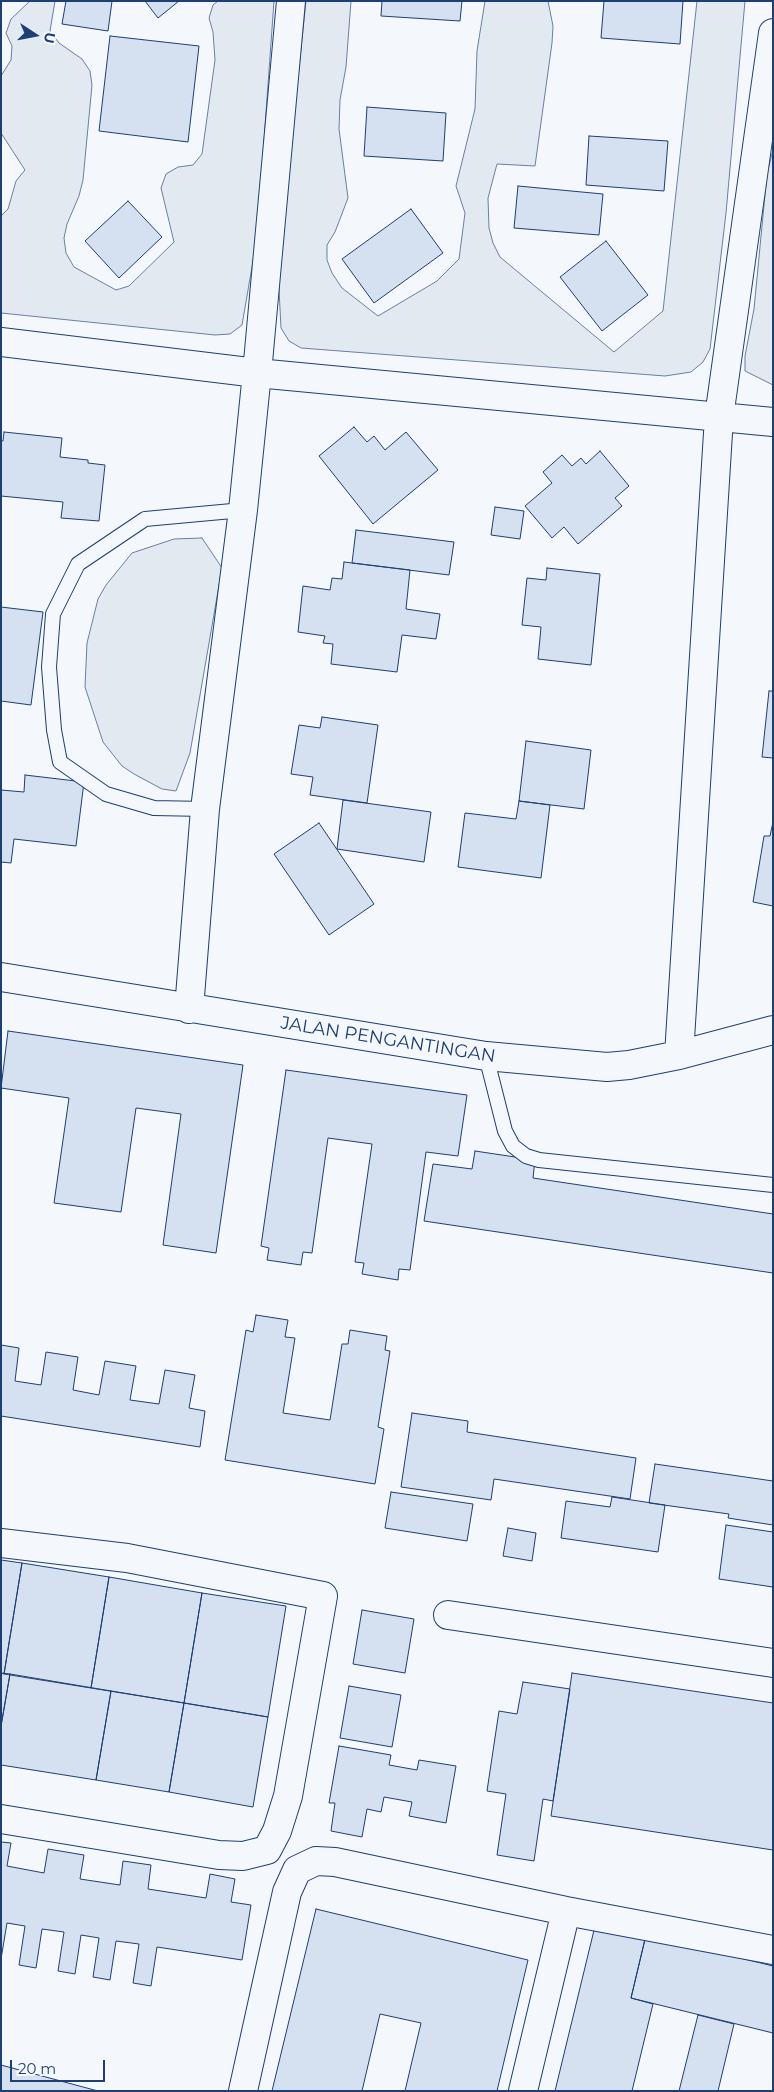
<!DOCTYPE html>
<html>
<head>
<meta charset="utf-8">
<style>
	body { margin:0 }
	#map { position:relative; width:774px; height:2092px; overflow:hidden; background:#f4f7fb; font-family:Montserrat,sans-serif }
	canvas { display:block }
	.frame { position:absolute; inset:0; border:2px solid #1d3f73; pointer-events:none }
	.north { position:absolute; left:10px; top:10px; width:50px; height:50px; -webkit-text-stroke:4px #f4f7fb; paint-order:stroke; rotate:101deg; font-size:14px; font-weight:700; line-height:20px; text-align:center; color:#1d3f73 }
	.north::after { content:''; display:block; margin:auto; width:18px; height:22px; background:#1d3f73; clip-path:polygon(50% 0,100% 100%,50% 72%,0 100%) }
	.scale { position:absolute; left:10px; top:2060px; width:95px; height:22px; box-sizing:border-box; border:2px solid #1d3f73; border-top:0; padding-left:6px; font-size:15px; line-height:18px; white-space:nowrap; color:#1d3f73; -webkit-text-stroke:4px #f4f7fb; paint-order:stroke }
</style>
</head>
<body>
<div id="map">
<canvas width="774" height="2092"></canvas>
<div class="frame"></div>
<div class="north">U</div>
<div class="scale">20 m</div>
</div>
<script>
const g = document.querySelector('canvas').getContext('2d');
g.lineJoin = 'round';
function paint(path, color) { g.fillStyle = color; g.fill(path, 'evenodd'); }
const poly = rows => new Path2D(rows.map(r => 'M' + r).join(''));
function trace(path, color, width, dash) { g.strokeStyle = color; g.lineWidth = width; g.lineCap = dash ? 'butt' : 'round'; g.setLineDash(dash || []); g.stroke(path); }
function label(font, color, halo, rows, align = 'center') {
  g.font = font + ' Montserrat,sans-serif'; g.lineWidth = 4; g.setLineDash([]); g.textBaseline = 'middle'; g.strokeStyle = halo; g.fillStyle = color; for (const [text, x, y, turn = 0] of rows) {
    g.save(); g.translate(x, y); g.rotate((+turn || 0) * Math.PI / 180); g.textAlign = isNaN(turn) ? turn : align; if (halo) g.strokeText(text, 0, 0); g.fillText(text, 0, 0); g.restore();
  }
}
const green = poly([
	[30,1,55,1,50,31,59,43,82,59,90,71,92,85,83,180,79,196,67,224,64,238,66,253,74,267,116,290,129,286,174,242,161,188,166,174,178,167,193,165,202,154,215,60,213,32,209,18,213,5,218,1,274,1,257,238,242,325,230,334,215,335,1,313,1,216,8,209,16,181,25,170,1,133,1,76,11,60,12,46,6,33,11,19,30,1],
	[306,1,351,1,346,67,340,100,339,129,348,198,335,232,327,245,327,260,332,273,342,288,378,316,437,281,459,259,465,213,456,186,475,109,477,51,485,1,548,1,553,26,552,43,535,166,497,164,488,198,489,228,493,243,500,257,614,352,663,311,697,1,745,1,726,213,710,349,703,362,691,372,665,376,301,348,289,341,281,328,278,270,306,1],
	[773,150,773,385,745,371,745,356,754,309,767,174,773,150],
	[202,538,222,568,190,753,176,791,162,789,134,774,122,766,103,742,85,687,87,643,98,599,106,585,132,553,174,539,202,538]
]);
const building = poly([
	[66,1,112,1,108,31,62,24,66,1],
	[145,1,179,1,158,18,145,1],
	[382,1,462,1,460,21,381,16,382,1],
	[604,1,683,1,680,44,601,38,604,1],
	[110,36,199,46,188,142,99,131,110,36],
	[367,107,446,113,443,161,364,156,367,107],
	[589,136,668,141,664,191,586,185,589,136],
	[518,186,603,194,599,235,514,228,518,186],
	[128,201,162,237,119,278,85,241,128,201],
	[411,209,443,253,374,303,342,259,411,209],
	[606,241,648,295,602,331,560,277,606,241],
	[354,427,367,442,374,436,385,450,406,432,438,470,373,524,319,456,354,427],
	[4,432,62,438,60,457,88,460,88,463,105,465,99,521,61,518,63,502,1,496,1,441,3,441,4,432],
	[600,451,629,486,615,498,622,506,578,544,564,527,552,538,525,506,552,483,543,472,562,455,572,466,581,458,586,464,600,451],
	[495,507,524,511,520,539,491,535,495,507],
	[356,530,454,542,449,575,352,563,356,530],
	[344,562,410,570,406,609,440,614,436,639,402,635,397,672,331,664,333,644,323,643,325,636,298,632,303,586,330,590,332,578,342,579,344,562],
	[547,568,600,574,591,665,538,659,541,627,522,625,527,578,546,580,547,568],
	[1,607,43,612,31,705,1,701,1,607],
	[769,691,773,691,773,758,762,757,769,691],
	[322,717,378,725,367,803,310,795,313,777,291,774,299,725,320,728,322,717],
	[526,741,591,750,584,809,519,801,526,741],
	[25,775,84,782,76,846,14,839,11,863,1,862,1,790,24,792,25,775],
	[343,800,431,812,424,862,337,849,343,800],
	[519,801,550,805,541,878,458,867,465,813,516,819,519,801],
	[773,822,773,906,753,902,764,836,770,836,773,822],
	[319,823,374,904,329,935,274,854,319,823],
	[8,1031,243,1065,216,1253,163,1245,181,1114,136,1108,121,1212,54,1203,69,1098,1,1088,8,1031],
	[286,1070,467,1095,458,1156,426,1152,410,1270,399,1269,398,1280,362,1274,364,1263,355,1262,372,1144,328,1138,312,1253,303,1252,301,1265,267,1260,269,1248,261,1246,286,1070],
	[475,1151,535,1160,533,1178,773,1214,773,1273,424,1221,433,1164,472,1169,475,1151],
	[256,1315,288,1320,285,1337,295,1338,283,1413,330,1420,342,1344,348,1344,350,1330,387,1336,385,1350,390,1351,378,1427,384,1429,375,1484,225,1460,246,1330,253,1332,256,1315],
	[1,1345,19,1348,15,1381,41,1385,46,1352,78,1357,73,1390,99,1395,105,1361,136,1366,130,1400,159,1404,165,1370,195,1375,189,1408,205,1411,200,1447,1,1416,1,1345],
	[412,1413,468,1421,467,1432,636,1458,630,1499,494,1479,491,1500,401,1487,412,1413],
	[655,1464,773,1481,773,1525,728,1518,729,1514,649,1503,655,1464],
	[391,1492,473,1504,467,1541,385,1528,391,1492],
	[612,1497,665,1505,658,1552,561,1538,566,1501,610,1507,612,1497],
	[726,1525,773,1532,773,1587,719,1579,726,1525],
	[508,1528,536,1533,532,1561,503,1556,508,1528],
	[1,1560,22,1563,4,1674,1,1673,1,1560],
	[22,1563,109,1577,91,1688,4,1674,22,1563],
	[109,1577,202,1593,184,1703,91,1688,109,1577],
	[202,1593,286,1606,268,1717,184,1703,202,1593],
	[362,1610,414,1619,405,1673,353,1664,362,1610],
	[1,1673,10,1674,1,1726,1,1673],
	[572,1673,773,1703,773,1850,551,1816,572,1673],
	[10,1674,111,1691,96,1780,1,1765,1,1726,10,1674],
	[523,1682,570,1689,553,1801,543,1799,534,1861,497,1855,506,1794,487,1791,499,1711,517,1714,523,1682],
	[349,1686,401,1695,392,1747,340,1738,349,1686],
	[111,1691,184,1703,169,1792,96,1780,111,1691],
	[184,1703,268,1717,253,1807,169,1792,184,1703],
	[339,1746,391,1755,389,1765,417,1770,419,1760,456,1766,446,1823,409,1816,412,1802,384,1797,381,1812,367,1809,362,1837,331,1831,335,1803,329,1803,339,1746],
	[1,1842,11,1843,7,1866,44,1873,48,1849,84,1855,80,1879,120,1885,123,1861,151,1865,148,1889,206,1898,210,1874,235,1879,231,1902,251,1905,242,1960,157,1947,151,1986,133,1983,139,1944,116,1941,110,1980,93,1977,99,1938,81,1935,75,1974,58,1971,64,1932,42,1929,36,1968,19,1965,25,1926,7,1923,1,1959,1,1842],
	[316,1909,528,1960,497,2091,405,2091,421,2023,380,2014,362,2091,272,2091,316,1909],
	[596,1922,646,1935,631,1998,653,2004,632,2091,555,2091,596,1922],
	[646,1935,773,1966,773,2033,631,1998,646,1935],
	[698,2015,734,2024,718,2091,679,2091,698,2015],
	[1,2065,98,2091,1,2091,1,2065]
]);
const service = poly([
	[205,809,154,808,106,794,60,762,54,730,49,667,53,614,78,564,145,519,243,510],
	[486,1056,505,1131,513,1146,526,1156,539,1160,773,1185]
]);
const minor = poly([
	[1,342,257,373,773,422],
	[1,977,486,1056,607,1067,629,1065,679,1055,773,1030],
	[189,1009,205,809,243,510,257,373,291,1],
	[679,1055,719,417,773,33],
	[1,1543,127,1558,323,1596,288,1796,277,1831,267,1850,243,1856,219,1855,1,1819],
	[448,1615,773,1663],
	[243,2091,287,1892,297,1870,316,1861,335,1862,566,1911,773,1950],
	[523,2091,566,1911]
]);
const streetNames = [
	["JALAN PENGANTINGAN",388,1040,9]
];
paint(green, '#e3e9f0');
trace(green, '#687fa3', 1);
paint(building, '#d5e0f0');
trace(building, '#1d3f73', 1);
trace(service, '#1d3f73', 16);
trace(minor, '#1d3f73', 30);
trace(service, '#f4f7fb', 14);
trace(minor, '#f4f7fb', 28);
label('18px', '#1d3f73', '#f4f7fb', streetNames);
</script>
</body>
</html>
